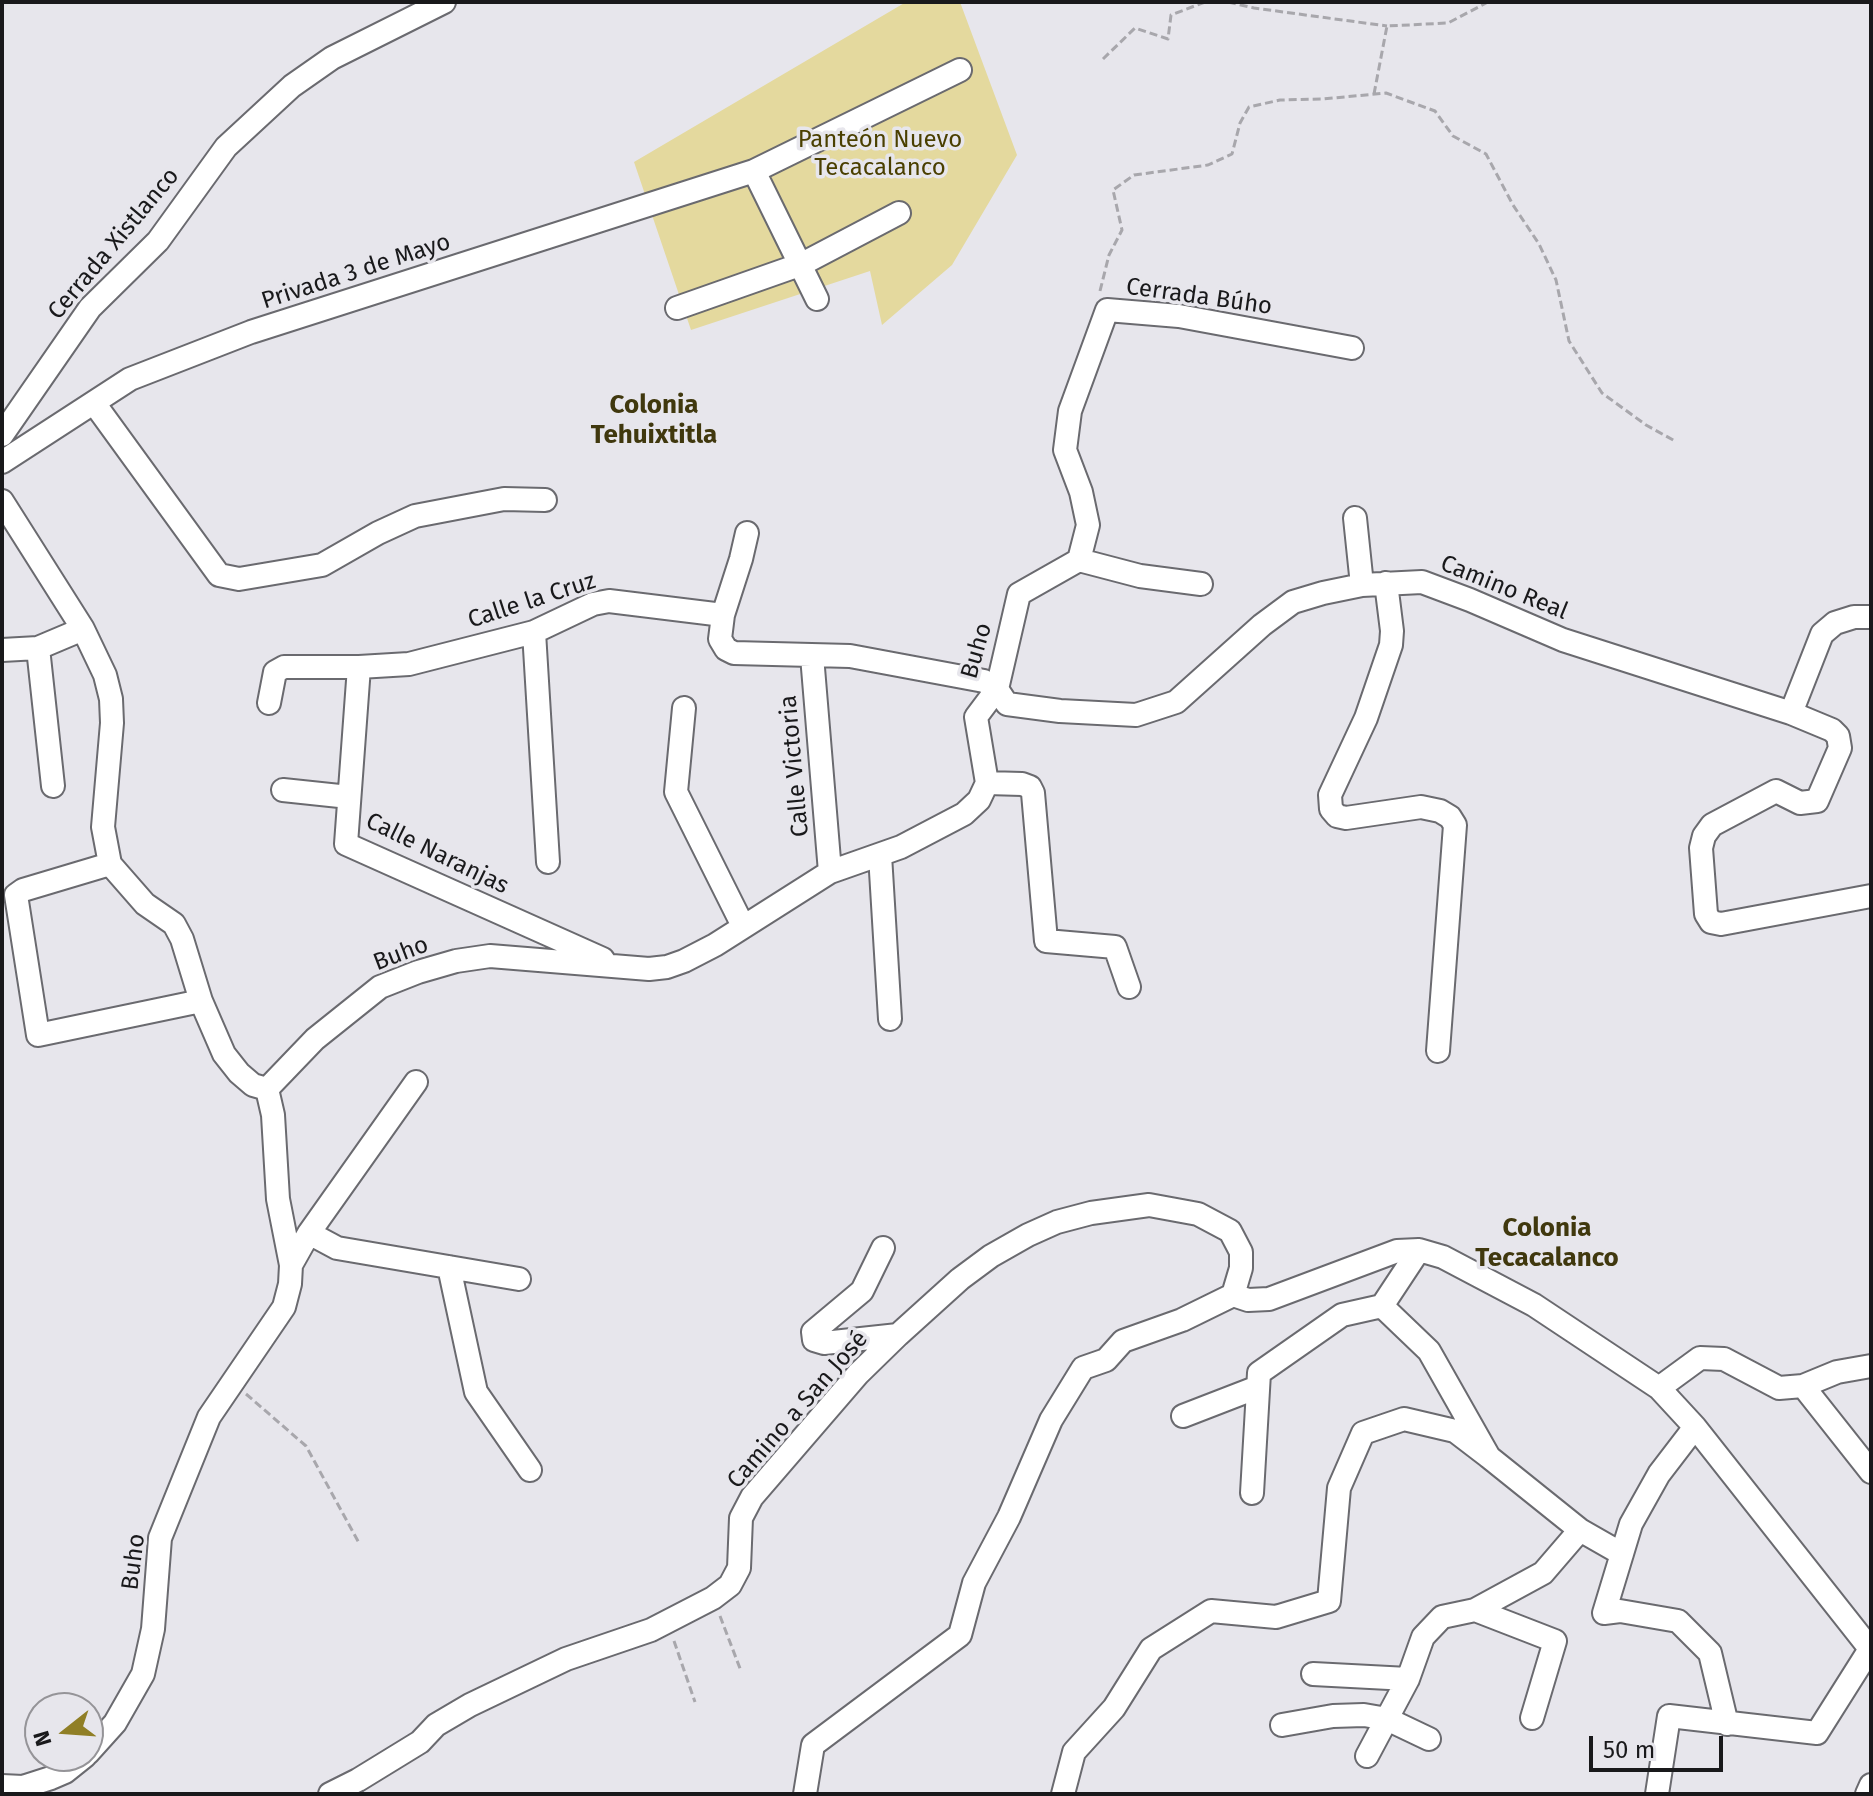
<!DOCTYPE html>
<html>
<head>
<meta charset="utf-8">
<style>
	body { margin:0 }
	#map { position:relative; width:1873px; height:1796px; overflow:hidden; background:#e7e6ec; font-family:"Fira Sans",sans-serif }
	canvas { display:block }
	.frame { position:absolute; inset:0; border:4px solid #19191b; pointer-events:none }
	.north { position:absolute; left:24px; top:1692px; width:80px; height:80px; box-sizing:border-box; background:#e7e6ec; border:2px solid #959498; border-radius:50%; rotate:253deg; font-size:22px; font-weight:700; line-height:32px; text-align:center; color:#19191b }
	.north::after { content:''; display:block; margin:auto; width:28px; height:36px; background:#907f26; clip-path:polygon(50% 0,100% 100%,50% 72%,0 100%) }
	.scale { position:absolute; left:1589px; top:1736px; width:134px; height:36px; box-sizing:border-box; border:4px solid #19191b; border-top:0; padding-left:10px; font-size:24px; line-height:28px; white-space:nowrap; color:#19191b; -webkit-text-stroke:6px #e7e6ec; paint-order:stroke }
</style>
</head>
<body>
<div id="map">
<canvas width="1873" height="1796"></canvas>
<div class="frame"></div>
<div class="north">N</div>
<div class="scale">50 m</div>
</div>
<script>
const g = document.querySelector('canvas').getContext('2d');
g.lineJoin = 'round';
function paint(path, color) { g.fillStyle = color; g.fill(path, 'evenodd'); }
const poly = rows => new Path2D(rows.map(r => 'M' + r).join(''));
function trace(path, color, width, dash) { g.strokeStyle = color; g.lineWidth = width; g.lineCap = dash ? 'butt' : 'round'; g.setLineDash(dash || []); g.stroke(path); }
function label(font, color, halo, rows, align = 'center') {
  g.font = font + ' "Fira Sans",sans-serif'; g.lineWidth = 7; g.setLineDash([]); g.textBaseline = 'middle'; g.strokeStyle = halo; g.fillStyle = color; for (const [text, x, y, turn = 0] of rows) {
    g.save(); g.translate(x, y); g.rotate((+turn || 0) * Math.PI / 180); g.textAlign = isNaN(turn) ? turn : align; if (halo) g.strokeText(text, 0, 0); g.fillText(text, 0, 0); g.restore();
  }
}
const green = poly([
	[906,2,960,2,1017,155,952,265,882,325,870,271,691,330,634,162]
]);
const path = poly([
	[1228,2,1254,8,1387,26],
	[1103,59,1135,28,1168,39,1171,15,1205,2],
	[1374,94,1387,26,1448,23,1488,2],
	[1100,291,1109,255,1122,230,1113,190,1134,175,1208,165,1232,154,1240,123,1249,107,1280,100,1323,99,1386,93,1435,111,1453,136,1486,154,1513,205,1539,244,1556,280,1569,341,1602,393,1646,425,1675,441],
	[246,1394,306,1446,359,1543],
	[720,1616,741,1671],
	[674,1641,695,1702]
]);
const minor = poly([
	[754,171,817,299],
	[677,308,802,264,899,213],
	[94,403,219,575,239,579,322,565,378,533,415,516,504,499,545,500],
	[2,435,90,308,158,241,226,147,292,86,332,58,444,2],
	[2,462,130,379,251,332,754,171,960,70],
	[2,501,83,629],
	[1355,518,1362,585],
	[747,533,741,559,723,615,720,639,726,649,734,653,850,656,984,681,997,689,1007,704,1060,711,1136,715,1176,702,1262,625,1293,602,1323,593,1362,585,1422,582,1470,600,1563,640,1791,713,1832,730,1838,736,1840,748,1817,801,1800,803,1776,791,1712,825,1704,836,1701,848,1706,914,1711,922,1721,924,1871,896],
	[1079,560,1088,525,1081,492,1065,450,1070,411,1107,310,1179,316,1352,348],
	[1079,560,1140,576,1201,584],
	[1386,583,1392,631,1391,645,1366,718,1330,795,1331,809,1337,816,1346,818,1421,807,1440,811,1450,817,1455,825,1438,1051],
	[534,632,548,862],
	[38,648,53,786],
	[2,650,38,648,83,629,105,675,111,699,112,723,103,827,110,864,145,904,174,924,182,939,201,1001,224,1054,239,1073,253,1085,267,1089],
	[812,656,830,872],
	[359,667,346,844,603,959],
	[269,703,275,672,284,667,359,667,409,664,534,632,593,604,609,601,723,615],
	[684,708,676,792,743,926],
	[1791,713,1822,634,1835,623,1854,617,1871,617],
	[987,783,1022,784,1030,787,1033,793,1046,941,1115,947,1129,987],
	[283,790,349,797],
	[880,855,890,1019],
	[110,864,23,890,16,895,38,1035,201,1001],
	[309,1233,337,1248,519,1279],
	[883,1248,862,1291,813,1332,814,1340,824,1343,898,1335],
	[291,1265,309,1233,416,1082],
	[449,1267,476,1392,530,1470],
	[1382,1306,1429,1351,1489,1457,1580,1530,1622,1554],
	[1382,1306,1419,1250],
	[1803,1386,1871,1472],
	[1659,1388,1700,1358,1724,1359,1779,1388,1803,1386,1837,1372,1871,1366],
	[1183,1416,1258,1387],
	[1695,1427,1659,1474,1631,1524,1604,1613,1620,1611,1678,1621,1710,1653,1727,1724],
	[1252,1493,1259,1373,1342,1315,1382,1306],
	[1475,1610,1555,1641,1532,1718],
	[1313,1674,1408,1679],
	[1282,1725,1333,1716,1364,1715,1387,1719,1429,1739],
	[88,1753,115,1723,143,1674,153,1629,160,1538,209,1417,284,1307,290,1284,291,1265,278,1199,273,1115,267,1089,315,1039,380,987,418,972,456,961,490,956,649,969,667,967,684,961,715,945,830,872,901,847,964,814,979,800,987,783,976,717,997,689,1019,594,1079,560],
	[1367,1756,1408,1679,1423,1637,1442,1617,1475,1610,1543,1573,1580,1530],
	[2,1786,23,1787,51,1778,65,1772,85,1756],
	[330,1794,358,1780,420,1742,436,1725,470,1705,566,1659,651,1630,713,1598,730,1585,739,1568,741,1518,752,1497,858,1374,898,1335,960,1279,991,1256,1028,1235,1057,1222,1091,1213,1149,1205,1198,1214,1230,1231,1241,1252,1241,1268,1233,1295,1248,1300,1269,1299,1397,1251,1419,1250,1443,1257,1534,1305,1659,1388,1695,1427,1871,1650],
	[805,1794,813,1745,960,1635,974,1583,1009,1517,1051,1420,1083,1368,1106,1360,1123,1341,1182,1320,1233,1295],
	[1063,1794,1074,1752,1114,1708,1151,1649,1211,1611,1276,1617,1329,1601,1339,1488,1363,1433,1404,1419,1455,1431,1489,1457],
	[1657,1794,1669,1716,1817,1733,1870,1649],
	[1867,1794,1871,1785]
]);
const parkNames = [
	["Panteón Nuevo",880,140],
	["Tecacalanco",880,168]
];
const streetNames = [
	["Cerrada Xistlanco",114,244,-50],
	["Privada 3 de Mayo",356,272,-18],
	["Cerrada Búho",1199,297,8],
	["Camino Real",1504,588,22],
	["Calle la Cruz",532,601,-18],
	["Buho",977,651,-74],
	["Calle Victoria",795,766,-95],
	["Calle Naranjas",437,854,26],
	["Buho",401,954,-21],
	["Camino a San José",798,1410,-49],
	["Buho",134,1562,-83]
];
const neighbourhoodNames = [
	["Colonia",654,406],
	["Tehuixtitla",654,436],
	["Colonia",1547,1229],
	["Tecacalanco",1547,1259]
];
paint(green, '#e4d99e');
trace(minor, '#6a6a6f', 26);
trace(path, '#a8a7ac', 3, [8, 4]);
trace(minor, '#fff', 22);
label('24px', '#4a3f00', '#e7e6ec', parkNames);
label('24px', '#19191b', '#e7e6ec', streetNames);
label('bold 26px', '#40380e', '#e7e6ec', neighbourhoodNames);
</script>
</body>
</html>
